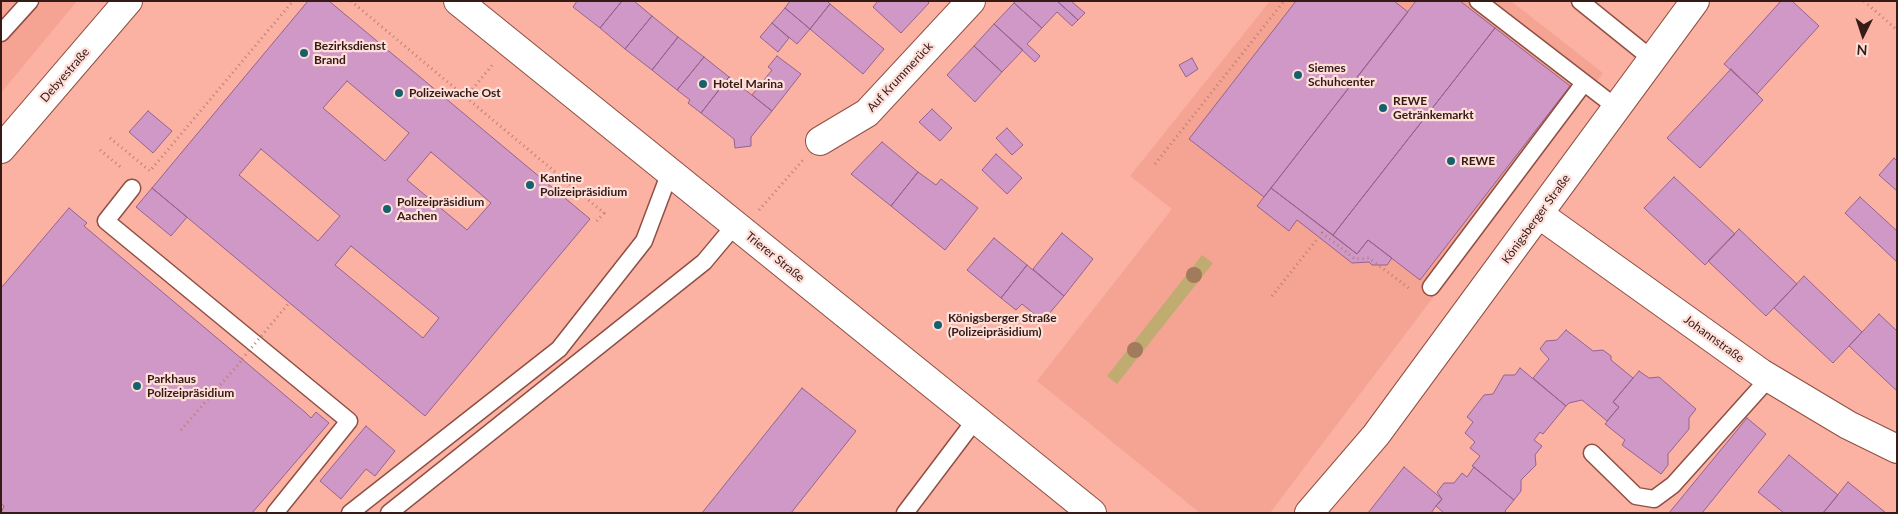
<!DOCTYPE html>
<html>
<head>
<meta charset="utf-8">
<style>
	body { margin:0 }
	#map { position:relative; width:1898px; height:514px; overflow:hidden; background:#fbb2a2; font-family:Lato,sans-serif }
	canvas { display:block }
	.frame { position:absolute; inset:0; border:2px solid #351a15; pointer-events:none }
	.north { position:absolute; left:1838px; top:10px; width:50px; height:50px; -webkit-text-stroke:4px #fedfd9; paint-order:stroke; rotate:184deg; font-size:14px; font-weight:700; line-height:20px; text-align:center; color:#351a15 }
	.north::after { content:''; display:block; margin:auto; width:18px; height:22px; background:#351a15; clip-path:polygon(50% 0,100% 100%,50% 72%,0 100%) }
</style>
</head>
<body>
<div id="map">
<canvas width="1898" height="514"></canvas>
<div class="frame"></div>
<div class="north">N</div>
</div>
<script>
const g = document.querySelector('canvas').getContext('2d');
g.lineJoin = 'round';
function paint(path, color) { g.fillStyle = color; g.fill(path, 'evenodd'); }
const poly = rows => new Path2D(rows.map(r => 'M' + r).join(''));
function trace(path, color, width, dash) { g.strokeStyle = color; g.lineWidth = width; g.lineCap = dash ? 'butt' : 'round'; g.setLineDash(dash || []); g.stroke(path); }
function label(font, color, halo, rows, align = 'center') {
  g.font = font + ' Lato,sans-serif'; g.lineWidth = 4.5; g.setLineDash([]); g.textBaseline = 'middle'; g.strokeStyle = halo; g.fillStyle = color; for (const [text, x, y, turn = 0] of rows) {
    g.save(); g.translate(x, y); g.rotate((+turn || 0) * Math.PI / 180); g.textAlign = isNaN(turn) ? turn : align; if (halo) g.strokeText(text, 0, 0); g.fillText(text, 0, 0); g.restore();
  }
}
const built = poly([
	[1,1,77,1,1,93],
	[1270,1,1511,1,1603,73,1270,513,1200,513,1037,381,1172,209,1130,176]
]);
const green = poly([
	[1202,255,1213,263,1117,384,1107,376]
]);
const building = poly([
	[308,1,329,1,590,219,425,416,152,188,308,1],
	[347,81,409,133,385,161,323,108,347,81],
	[261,149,340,216,318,241,239,175,261,149],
	[431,152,491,203,467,230,407,180,431,152],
	[351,246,439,318,423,338,335,265,351,246],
	[577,1,622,1,600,28,573,7,577,1],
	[622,1,634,1,652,16,625,49,600,28,622,1],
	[790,1,827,1,830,4,810,29,785,8,790,1],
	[878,1,927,1,929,3,901,33,873,7,878,1],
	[1016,1,1057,1,1078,20,1072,26,1057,12,1042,28,1014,3,1016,1],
	[1057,1,1071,1,1085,13,1078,20,1057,1],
	[1296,1,1394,1,1408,12,1264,197,1189,139,1296,1],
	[1416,1,1460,1,1495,28,1333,235,1271,188,1416,1],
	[1781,1,1792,1,1819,26,1757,94,1724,64,1781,1],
	[1014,3,1042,28,1027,44,1040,56,1035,62,994,24,1014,3],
	[830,4,884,49,863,74,810,29,830,4],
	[785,8,810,29,797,44,772,23,785,8],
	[652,16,678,37,652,70,625,49,652,16],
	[772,23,789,38,778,52,760,37,772,23],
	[994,24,1023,50,1002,72,974,46,994,24],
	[1495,28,1570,86,1420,280,1368,240,1357,254,1333,235,1495,28],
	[678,37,704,57,677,90,652,70,678,37],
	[974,46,1002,72,975,102,947,75,974,46],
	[777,56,801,74,772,111,752,95,772,70,768,67,777,56],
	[704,57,729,77,701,113,688,103,690,100,677,90,704,57],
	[1192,58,1198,69,1186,77,1179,65,1192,58],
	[1731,69,1763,100,1700,168,1667,138,1731,69],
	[729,77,772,111,751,137,751,146,735,148,734,139,701,113,729,77],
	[932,109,952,128,940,141,919,122,932,109],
	[148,111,172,131,153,153,129,132,148,111],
	[1007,128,1023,145,1012,155,996,138,1007,128],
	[882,142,918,172,891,206,851,174,882,142],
	[996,154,1022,178,1007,194,982,170,996,154],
	[1894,158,1897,161,1897,191,1879,175,1894,158],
	[918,172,936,185,941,179,978,208,945,250,891,206,918,172],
	[1674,177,1735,234,1705,265,1644,208,1674,177],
	[152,188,187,217,171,236,136,207,152,188],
	[1271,188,1357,254,1368,240,1392,258,1387,265,1372,265,1369,262,1352,263,1297,220,1289,231,1257,206,1271,188],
	[1860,197,1897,231,1897,262,1845,213,1860,197],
	[69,208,87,223,84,226,306,413,311,418,316,412,329,423,252,513,1,513,4,506,1,504,1,288,69,208],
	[1739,229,1797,284,1766,316,1708,261,1739,229],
	[1062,233,1093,259,1064,296,1033,269,1062,233],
	[994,238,1027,265,1001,298,967,270,994,238],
	[1027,265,1064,296,1043,321,1022,304,1016,310,1001,298,1027,265],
	[1804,276,1862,332,1833,363,1774,308,1804,276],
	[1879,314,1897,331,1897,391,1849,346,1879,314],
	[1566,330,1593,351,1603,350,1611,356,1611,360,1633,378,1613,402,1619,407,1607,421,1582,400,1569,403,1566,406,1533,378,1549,359,1540,349,1546,341,1557,340,1566,330],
	[1520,368,1566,406,1543,434,1540,432,1534,440,1542,446,1535,455,1536,465,1521,480,1521,491,1514,500,1472,466,1480,456,1470,448,1475,442,1465,433,1473,422,1467,417,1484,395,1493,394,1504,375,1515,375,1520,368],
	[1639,371,1649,378,1659,377,1696,409,1689,418,1689,429,1668,454,1668,465,1661,474,1622,445,1625,440,1605,424,1619,407,1613,402,1639,371],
	[802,388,856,431,791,513,702,513,802,388],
	[1747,418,1766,434,1702,513,1669,513,1747,418],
	[366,426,395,451,375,476,366,469,341,499,320,481,366,426],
	[1789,455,1838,495,1823,513,1784,513,1758,492,1789,455],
	[1404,467,1442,499,1436,506,1431,513,1368,513,1404,467],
	[1474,467,1514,500,1505,511,1507,513,1444,513,1436,506,1442,499,1437,492,1444,483,1454,483,1462,473,1467,477,1474,467],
	[1848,482,1886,513,1823,513,1848,482]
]);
const path = poly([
	[351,1,604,213,595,223],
	[1864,1,1897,30],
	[466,97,494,63],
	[110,138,150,171,293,1],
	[100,150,123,169],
	[1155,164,1284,1],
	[759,210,803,160],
	[1272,296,1322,233,1355,259,1369,258,1410,289],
	[181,430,242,360]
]);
const service = poly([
	[1478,1,1617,108],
	[1580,1,1652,59],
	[1,33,30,1],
	[132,188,106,221,349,421,275,513],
	[1431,287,1584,83],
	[1592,453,1636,496,1654,499,1673,485,1769,378],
	[350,513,559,349,644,241,670,172],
	[389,513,704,262,735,225],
	[905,513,976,419]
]);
const minor = poly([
	[820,141,867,113,971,1],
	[1540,215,1761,373,1848,425,1897,449],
	[1309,513,1376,435,1695,1]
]);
const secondary = poly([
	[1,149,128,1]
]);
const primary = poly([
	[458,1,1092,513]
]);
const pathBridge = poly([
	[242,359,289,303]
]);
const trees = [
	[1194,275],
	[1135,350]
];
const markers = [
	[304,53,5,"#16616e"],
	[1298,75,5,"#16616e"],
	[703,84,5,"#16616e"],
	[399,93,5,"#16616e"],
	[1383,108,5,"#16616e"],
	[1451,161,5,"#16616e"],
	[530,185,5,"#16616e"],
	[387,209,5,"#16616e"],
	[938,325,5,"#16616e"],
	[137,386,5,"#16616e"]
];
const poiNames = [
	["Bezirksdienst",314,46],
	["Brand",314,60],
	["Siemes",1308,68],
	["Schuhcenter",1308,82],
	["Hotel Marina",713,84],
	["Polizeiwache Ost",409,93],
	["REWE",1393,101],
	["Getränkemarkt",1393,115],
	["REWE",1461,161],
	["Kantine",540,178],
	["Polizeipräsidium",540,192],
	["Polizeipräsidium",397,202],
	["Aachen",397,216],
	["Königsberger Straße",948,318],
	["(Polizeipräsidium)",948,332],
	["Parkhaus",147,379],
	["Polizeipräsidium",147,393]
];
const streetNames = [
	["Debyestraße",65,75,-49],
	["Auf Krummerück",900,77,-47],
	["Königsberger Straße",1536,219,-54],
	["Trierer Straße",775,257,39],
	["Johannstraße",1714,339,36]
];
paint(built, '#f5a494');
paint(green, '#c0ac70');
paint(building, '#cf98c6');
trace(building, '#95628e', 1);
trace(service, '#904f43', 19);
trace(minor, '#904f43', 30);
trace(secondary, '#904f43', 30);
trace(primary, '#904f43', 30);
trace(path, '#b97f73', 3, [1, 4]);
trace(service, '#fff', 16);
trace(minor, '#fff', 28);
trace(secondary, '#fff', 28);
trace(primary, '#fff', 28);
trace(pathBridge, '#b97f73', 3, [1, 4]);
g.fillStyle = '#a27a5c';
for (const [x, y] of trees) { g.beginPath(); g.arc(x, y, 8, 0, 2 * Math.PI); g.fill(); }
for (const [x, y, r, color] of markers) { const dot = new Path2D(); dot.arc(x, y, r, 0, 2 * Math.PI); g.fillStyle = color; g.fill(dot); trace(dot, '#fedfd9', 2); }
label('bold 12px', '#351a15', '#fedfd9', poiNames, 'left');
label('12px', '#351a15', '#fedfd9', streetNames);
</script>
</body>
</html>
